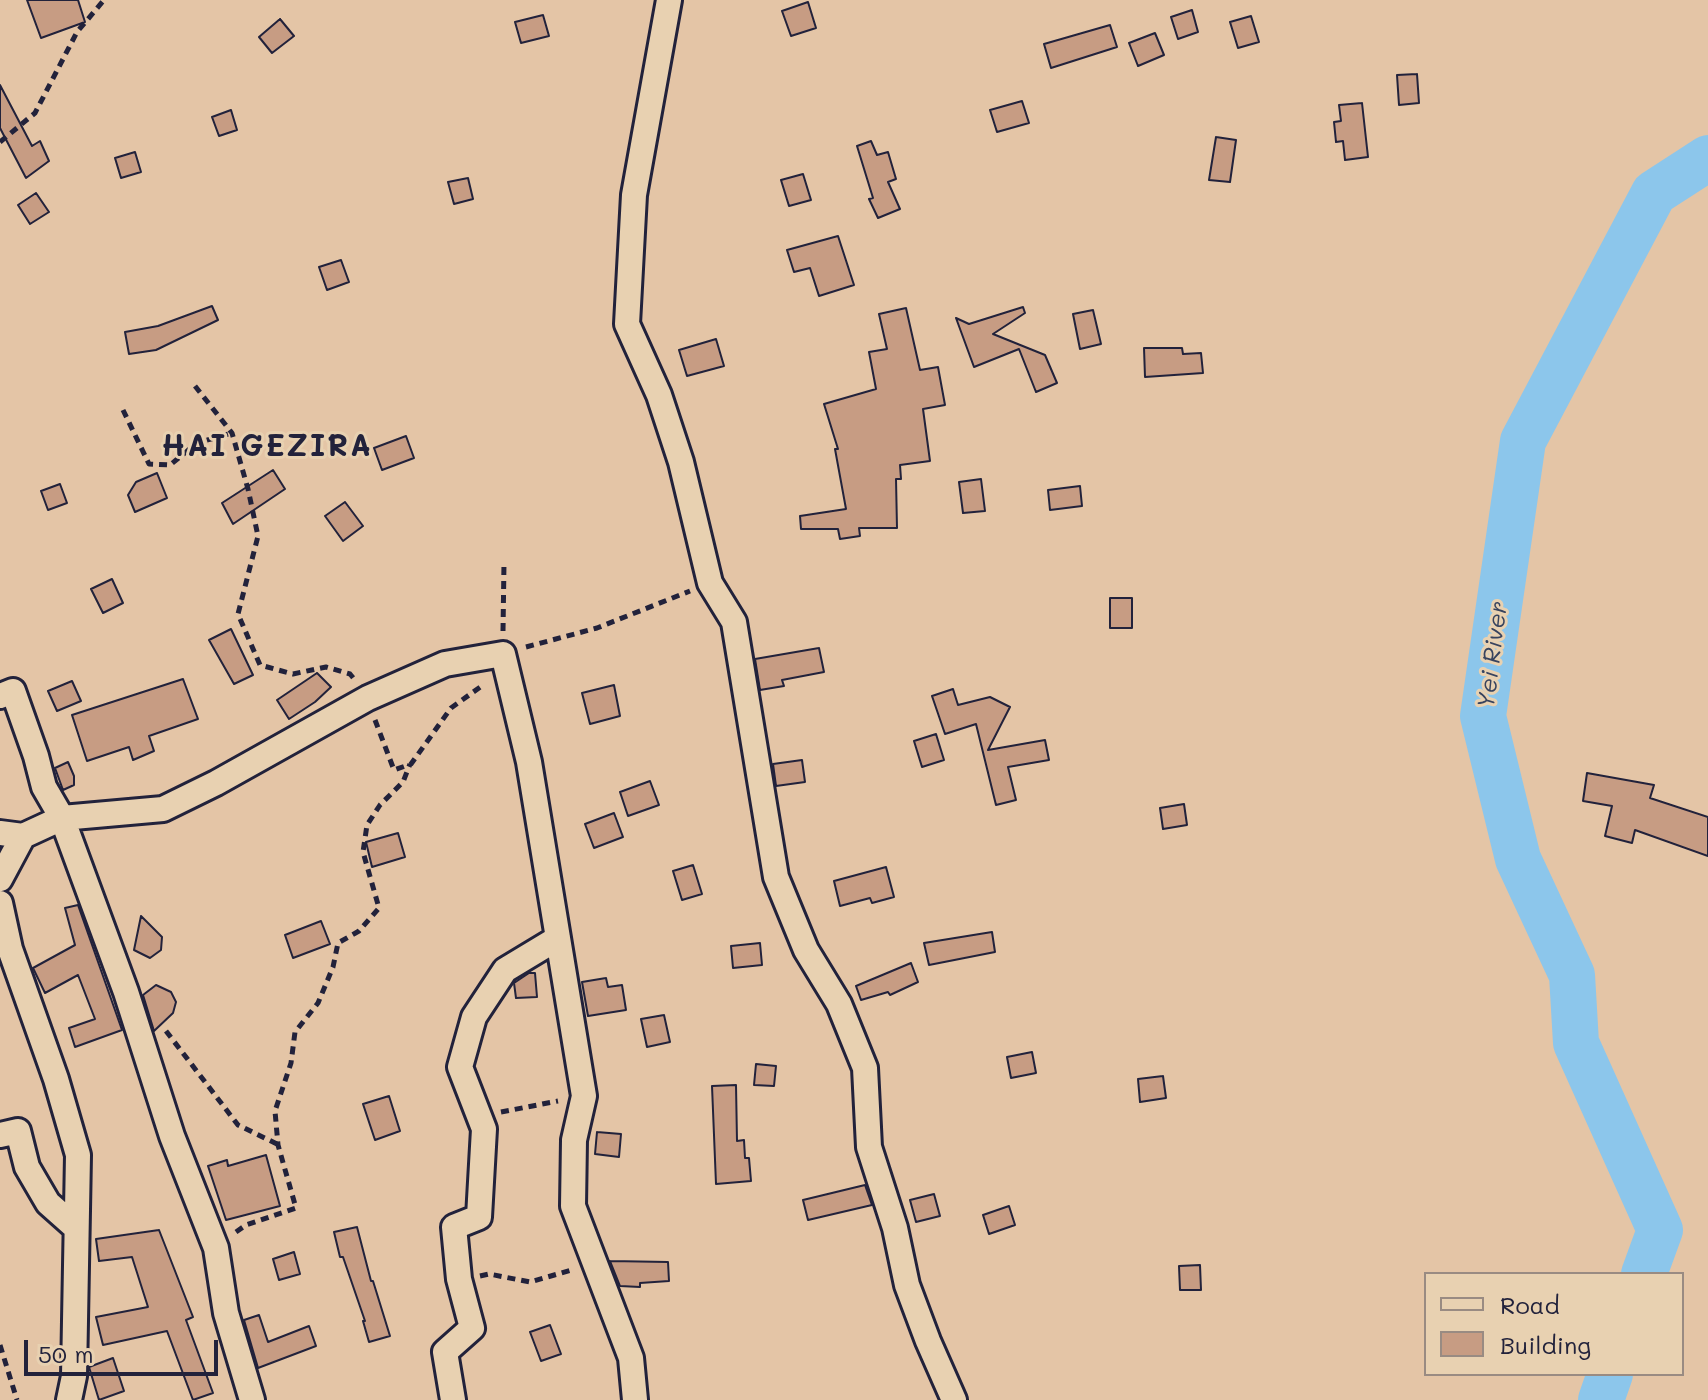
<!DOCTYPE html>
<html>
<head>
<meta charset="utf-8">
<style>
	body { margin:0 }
	#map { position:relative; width:1708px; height:1400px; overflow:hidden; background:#e4c5a6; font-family:Mali,sans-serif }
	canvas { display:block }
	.legend { position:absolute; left:1424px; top:1272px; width:260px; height:104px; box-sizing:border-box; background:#e8d1b1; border:2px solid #998b82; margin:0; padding:10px 14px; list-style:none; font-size:24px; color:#22223b }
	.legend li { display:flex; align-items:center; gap:16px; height:40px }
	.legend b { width:40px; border:2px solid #998b82 }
	.scale { position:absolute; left:24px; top:1340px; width:194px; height:36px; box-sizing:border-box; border:4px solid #22223b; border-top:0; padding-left:10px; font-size:24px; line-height:28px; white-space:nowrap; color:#22223b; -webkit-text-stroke:6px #e8d1b1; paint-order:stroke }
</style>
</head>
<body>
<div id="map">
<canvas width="1708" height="1400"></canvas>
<ul class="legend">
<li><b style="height:10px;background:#e8d1b1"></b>Road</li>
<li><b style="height:22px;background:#c79c83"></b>Building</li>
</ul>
<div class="scale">50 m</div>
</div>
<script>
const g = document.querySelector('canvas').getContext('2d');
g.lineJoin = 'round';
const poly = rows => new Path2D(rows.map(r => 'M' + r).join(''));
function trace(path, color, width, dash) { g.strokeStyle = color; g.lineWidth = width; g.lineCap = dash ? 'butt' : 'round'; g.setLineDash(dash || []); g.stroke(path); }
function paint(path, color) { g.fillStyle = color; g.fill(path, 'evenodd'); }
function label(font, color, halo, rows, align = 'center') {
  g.font = font + ' Mali,sans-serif'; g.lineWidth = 6; g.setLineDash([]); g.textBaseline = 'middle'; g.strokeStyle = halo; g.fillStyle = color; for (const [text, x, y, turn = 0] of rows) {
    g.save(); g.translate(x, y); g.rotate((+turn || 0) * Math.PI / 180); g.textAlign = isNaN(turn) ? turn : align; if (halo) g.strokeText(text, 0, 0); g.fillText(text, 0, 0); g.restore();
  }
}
const river = poly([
	[1644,1274,1660,1230,1576,1043,1572,975,1518,859,1483,716,1523,441,1654,193,1708,158],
	[1601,1400,1610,1374]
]);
const building = poly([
	[27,0,78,0,85,22,41,38,27,0],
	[808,2,816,28,791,36,782,11,808,2],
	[1192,10,1198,32,1178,39,1171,17,1192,10],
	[543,15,549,36,521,43,515,22,543,15],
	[1251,16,1259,42,1238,48,1230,22,1251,16],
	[280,19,294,36,272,53,259,37,280,19],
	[1110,25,1117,47,1051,68,1044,44,1110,25],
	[1155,33,1164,55,1138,66,1129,43,1155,33],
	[1417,74,1419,103,1399,105,1397,75,1417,74],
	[0,85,32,146,40,141,49,161,26,178,0,128,0,85],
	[1022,101,1029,123,997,132,990,110,1022,101],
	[1362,103,1368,157,1345,160,1343,141,1336,142,1334,122,1341,121,1339,105,1362,103],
	[231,110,237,130,219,136,212,117,231,110],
	[1216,137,1236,140,1230,182,1209,180,1216,137],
	[871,141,877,155,888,152,896,179,888,182,900,209,878,218,869,199,873,198,857,146,871,141],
	[135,152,141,172,121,178,115,158,135,152],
	[803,174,811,200,789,206,781,180,803,174],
	[468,178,473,199,454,204,448,182,468,178],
	[36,193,49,212,30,224,18,205,36,193],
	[838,236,854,285,819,296,810,268,794,272,787,250,838,236],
	[341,260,349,282,327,290,319,267,341,260],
	[212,306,218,320,156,350,129,354,125,332,158,326,212,306],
	[1023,307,1025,313,993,334,1045,355,1057,383,1036,392,1019,349,974,367,956,318,969,324,1023,307],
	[906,308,920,370,938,367,945,405,923,409,930,461,900,465,901,479,896,479,897,528,859,528,860,536,840,539,838,529,801,529,800,516,846,509,835,449,838,449,824,404,876,389,869,352,887,349,879,314,906,308],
	[1093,310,1101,344,1080,349,1073,314,1093,310],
	[716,339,724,366,687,376,679,350,716,339],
	[1144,348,1182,348,1183,354,1201,353,1203,373,1145,377,1144,348],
	[406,436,414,458,382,470,374,448,406,436],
	[273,470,285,489,233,524,222,503,273,470],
	[157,473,167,498,135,512,128,495,136,482,157,473],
	[981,479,985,511,963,513,959,482,981,479],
	[60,484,67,503,48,510,41,491,60,484],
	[1080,486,1082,506,1050,510,1048,490,1080,486],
	[345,502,363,526,343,541,325,516,345,502],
	[112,579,123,603,103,613,91,589,112,579],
	[1110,598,1132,598,1132,628,1110,628,1110,598],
	[231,629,253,675,234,684,209,640,231,629],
	[819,648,824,672,782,680,784,686,760,690,755,659,819,648],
	[317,673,331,687,315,702,289,719,277,700,317,673],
	[183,679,198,719,149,736,154,751,133,760,129,747,87,761,72,715,183,679],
	[72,681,81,701,57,711,48,691,72,681],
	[614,685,620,716,590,724,582,693,614,685],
	[953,689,958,705,990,697,1010,707,988,750,1045,740,1049,760,1008,767,1016,800,996,805,976,724,945,734,932,696,953,689],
	[936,734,944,760,922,767,914,741,936,734],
	[802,760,805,782,776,786,773,764,802,760],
	[68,762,74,776,74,785,63,790,55,768,68,762],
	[1587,773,1654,785,1650,798,1708,817,1708,856,1635,830,1632,843,1605,836,1612,806,1583,801,1587,773],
	[650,781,659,805,628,816,620,792,650,781],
	[1184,804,1187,825,1163,829,1160,808,1184,804],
	[614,813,623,837,594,848,585,824,614,813],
	[398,833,405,857,372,867,366,842,398,833],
	[693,865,702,894,682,900,673,871,693,865],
	[886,867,894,897,872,903,870,898,840,906,834,881,886,867],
	[78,905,122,1030,75,1047,69,1028,95,1019,78,975,45,993,33,968,75,945,65,908,78,905],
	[141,916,162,937,161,950,150,958,134,950,141,916],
	[321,921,330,944,293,958,285,935,321,921],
	[992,932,995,952,929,965,924,943,992,932],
	[760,943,762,965,733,968,731,946,760,943],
	[911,963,918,982,890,995,888,992,861,1000,856,986,911,963],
	[529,973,535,973,537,997,516,998,514,983,529,973],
	[606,978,608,987,622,985,626,1010,588,1016,582,982,606,978],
	[156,985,171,992,176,1002,173,1013,154,1031,143,995,156,985],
	[664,1015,670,1042,647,1047,641,1019,664,1015],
	[1032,1052,1036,1073,1011,1078,1007,1057,1032,1052],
	[756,1064,776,1066,774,1086,754,1085,756,1064],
	[1163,1076,1166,1098,1140,1102,1138,1079,1163,1076],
	[736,1085,737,1141,744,1140,745,1158,749,1158,751,1181,716,1184,712,1086,736,1085],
	[389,1096,400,1131,375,1140,363,1104,389,1096],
	[597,1132,621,1134,619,1157,595,1154,597,1132],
	[266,1155,280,1206,226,1220,208,1166,227,1160,228,1166,266,1155],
	[865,1185,872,1205,808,1220,803,1200,865,1185],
	[934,1194,940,1216,916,1222,910,1200,934,1194],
	[1009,1206,1015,1225,989,1234,983,1215,1009,1206],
	[357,1227,371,1281,373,1281,390,1336,369,1342,363,1321,365,1321,343,1257,340,1257,334,1232,357,1227],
	[159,1230,193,1317,186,1320,213,1393,193,1400,167,1331,103,1345,96,1317,148,1307,132,1257,99,1261,96,1239,159,1230],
	[294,1252,300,1274,279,1280,273,1259,294,1252],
	[610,1261,668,1262,669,1281,640,1283,640,1287,620,1286,610,1261],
	[1200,1265,1201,1290,1180,1290,1179,1266,1200,1265],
	[259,1315,268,1342,309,1326,316,1346,258,1368,244,1320,259,1315],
	[550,1325,561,1354,541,1361,530,1332,550,1325],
	[113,1358,124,1391,99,1400,89,1367,113,1358]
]);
const path = poly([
	[0,142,35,113,77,32,104,0],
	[195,386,232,433,248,489,258,536,238,614,260,665,293,674,326,667,350,674,355,680],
	[123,410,149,464,170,465,197,443,232,433],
	[503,631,504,563],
	[526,647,597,628,690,591],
	[375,720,394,770,411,764,451,708,483,685],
	[166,1031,238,1125,277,1144],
	[501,1112,558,1101],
	[236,1232,246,1225,296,1208,278,1145,275,1111,291,1063,295,1032,318,1003,333,967,338,943,359,931,379,908,363,852,367,825,380,805,403,782,410,764],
	[480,1276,489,1274,530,1282,575,1269],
	[0,1345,17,1400]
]);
const street = poly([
	[669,0,634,195,627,324,659,395,681,462,710,583,734,622,776,877,806,950,839,1004,865,1068,869,1147,895,1228,907,1285,928,1341,954,1400],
	[0,696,13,691,36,756,44,787,62,818,126,992,172,1136,216,1248,226,1313,252,1400],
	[0,833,23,836,62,818,163,809,216,783,368,698,445,664,503,654,529,762,584,1096,574,1140,573,1206,631,1358,635,1400],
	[0,879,23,836],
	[0,903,10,949,56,1079,78,1155,74,1376,69,1400],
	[0,1135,18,1131,27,1167,48,1203,75,1227],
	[453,1400,445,1352,472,1328,459,1279,454,1227,479,1217,484,1129,460,1067,474,1017,505,970,558,938]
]);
const waterNames = [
	["Yei River",1493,655,-83]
];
const districtNames = [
	["HAI GEZIRA",267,447]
];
trace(river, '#8cc6eb', 46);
paint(building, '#c79c83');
trace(building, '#22223b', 2);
trace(street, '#22223b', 30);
trace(path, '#22223b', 5, [8, 6]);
trace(street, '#e8d1b1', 24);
label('italic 24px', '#37435e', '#e8d1b1', waterNames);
g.letterSpacing = '2px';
label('bold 30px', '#22223b', '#e8d1b1', districtNames);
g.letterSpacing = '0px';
</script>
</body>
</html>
